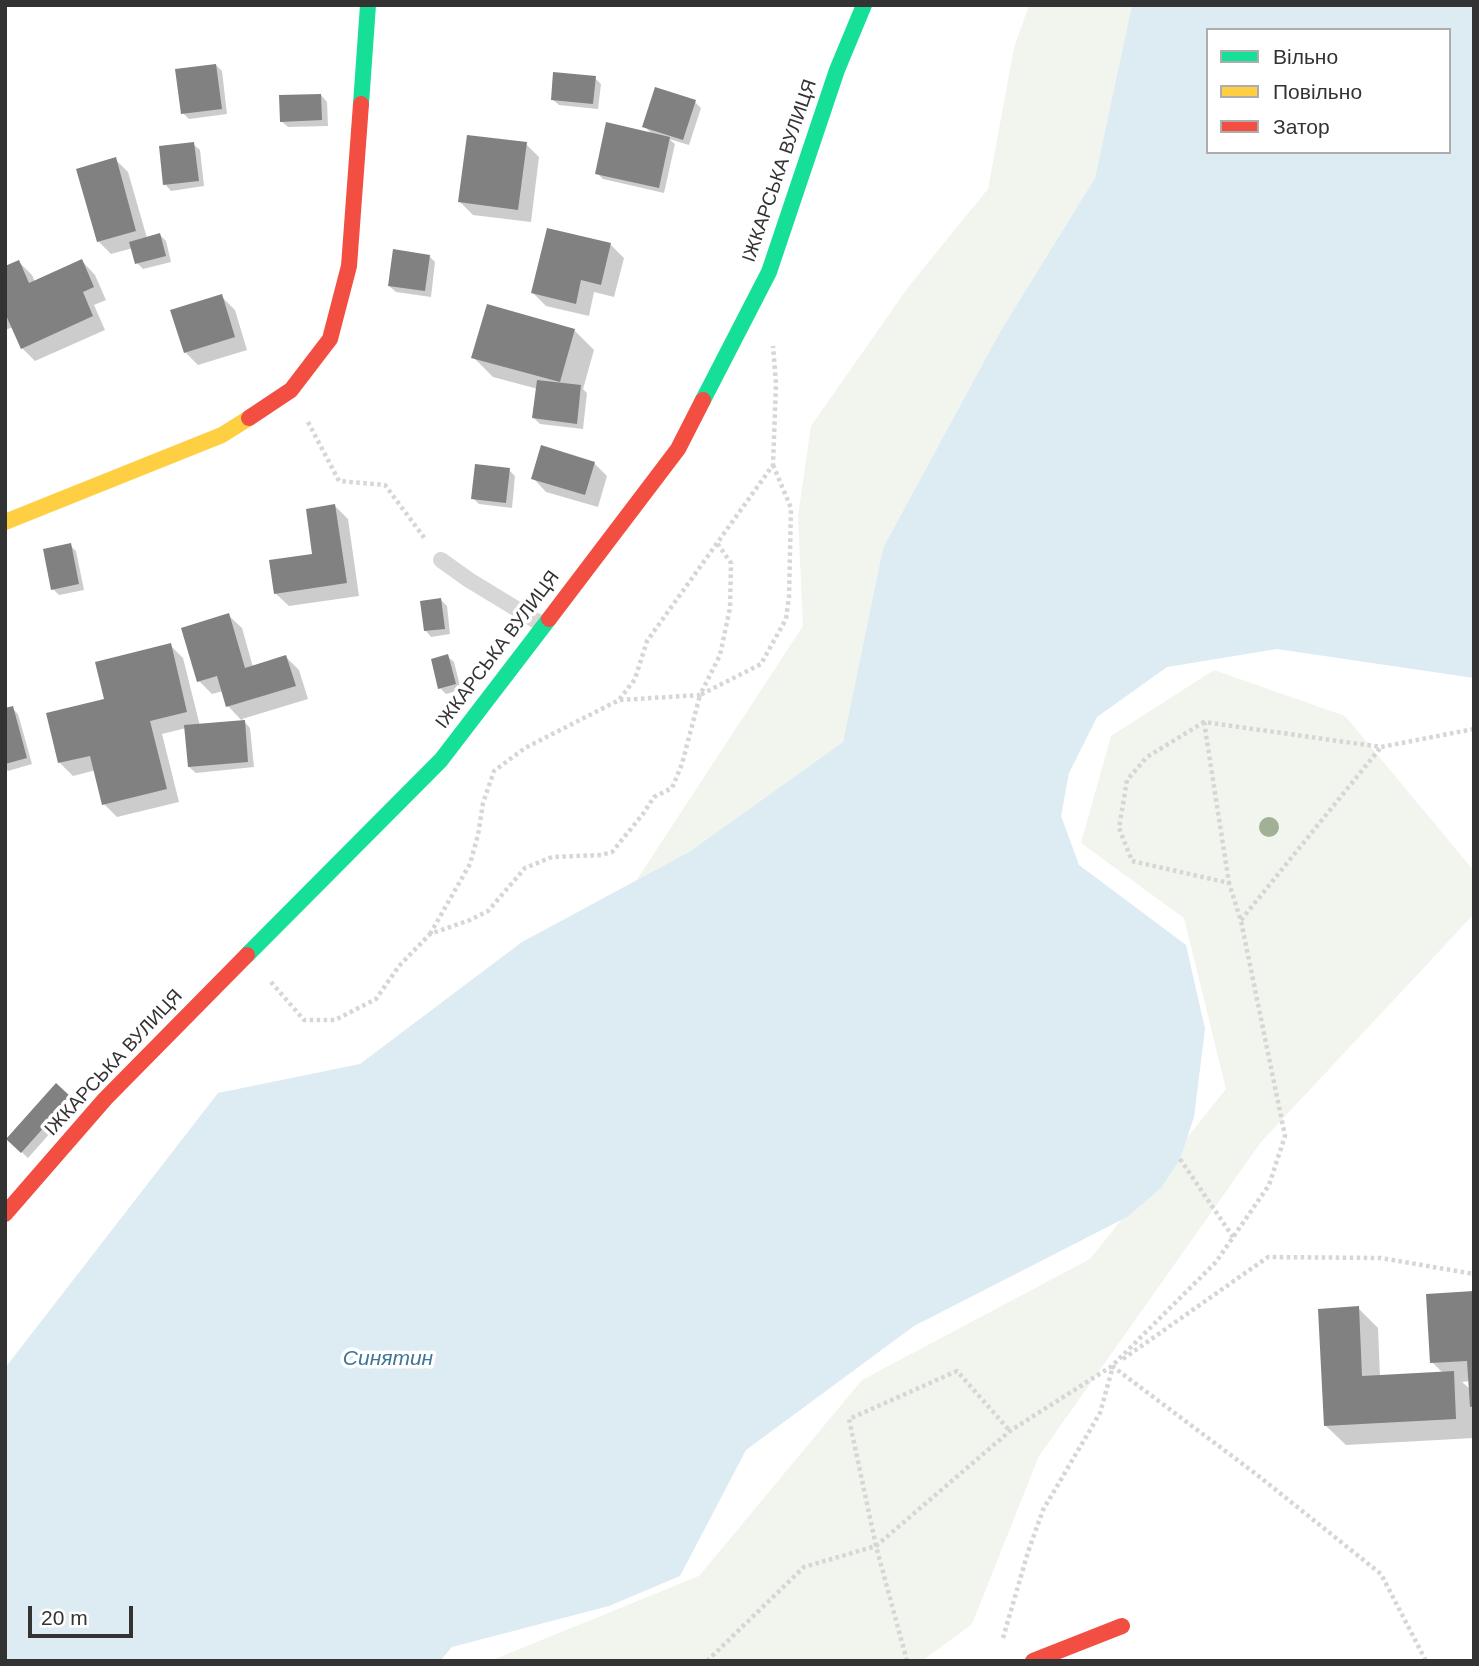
<!DOCTYPE html>
<html>
<head>
<meta charset="utf-8">
<style>
	body { margin:0 }
	#map { position:relative; width:1479px; height:1666px; overflow:hidden; background:#fff; font-family:Helvetica,sans-serif }
	canvas { display:block }
	.frame { position:absolute; inset:0; border:7px solid #333; pointer-events:none }
	.legend { position:absolute; left:1206px; top:28px; width:245px; height:126px; box-sizing:border-box; background:#fff; border:2px solid #adadad; margin:0; padding:9px 12px; list-style:none; font-size:21px; color:#333 }
	.legend li { display:flex; align-items:center; gap:14px; height:35px }
	.legend b { width:35px; border:2px solid #adadad }
	.scale { position:absolute; left:28px; top:1606px; width:105px; height:32px; box-sizing:border-box; border:4px solid #333; border-top:0; padding-left:9px; font-size:21px; line-height:24px; white-space:nowrap; color:#333; -webkit-text-stroke:5px #fff; paint-order:stroke }
</style>
</head>
<body>
<div id="map">
<canvas width="1479" height="1666"></canvas>
<div class="frame"></div>
<ul class="legend">
<li><b style="height:9px;background:#16e098"></b>Вільно</li>
<li><b style="height:9px;background:#ffcf43"></b>Повільно</li>
<li><b style="height:9px;background:#f24e42"></b>Затор</li>
</ul>
<div class="scale">20 m</div>
</div>
<script>
const g = document.querySelector('canvas').getContext('2d');
g.lineJoin = 'round';
function paint(path, color) { g.fillStyle = color; g.fill(path, 'evenodd'); }
const poly = rows => new Path2D(rows.map(r => 'M' + r).join(''));
function trace(path, color, width, dash) { g.strokeStyle = color; g.lineWidth = width; g.lineCap = dash ? 'butt' : 'round'; g.setLineDash(dash || []); g.stroke(path); }
function label(font, color, halo, rows, align = 'center') {
  g.font = font + ' Helvetica,sans-serif'; g.lineWidth = 7; g.setLineDash([]); g.textBaseline = 'middle'; g.strokeStyle = halo; g.fillStyle = color; for (const [text, x, y, turn = 0] of rows) {
    g.save(); g.translate(x, y); g.rotate((+turn || 0) * Math.PI / 180); g.textAlign = isNaN(turn) ? turn : align; if (halo) g.strokeText(text, 0, 0); g.fillText(text, 0, 0); g.restore();
  }
}
const green = poly([
	[1029,5,1132,5,1095,178,1000,332,883,548,843,742,689,852,636,881,803,626,798,516,811,426,909,286,988,189,1014,48],
	[1214,670,1345,716,1474,871,1474,914,1261,1142,1039,1456,972,1624,922,1661,490,1661,699,1576,862,1380,1090,1259,1226,1089,1184,918,1081,843,1111,736]
]);
const water = poly([
	[1132,5,1474,5,1474,678,1277,649,1167,667,1097,717,1069,773,1061,816,1079,865,1186,945,1205,1029,1194,1117,1180,1159,1161,1188,1127,1217,914,1326,746,1450,680,1576,609,1606,452,1647,440,1661,5,1661,5,1368,218,1093,360,1064,522,942,689,852,843,742,883,548,1000,332,1095,178],
	[1208,30,1449,30,1449,152,1208,152]
]);
const shadow = poly([
	[216,65,222,71,227,114,189,119,183,113],
	[595,78,601,84,598,109,559,105,552,99],
	[321,95,327,102,328,126,288,127,281,121],
	[695,102,701,108,689,145,669,139,675,144,664,193,603,179,597,173,652,134,644,126],
	[193,144,200,150,204,186,171,191,165,184],
	[526,144,539,157,531,222,473,215,460,202],
	[115,159,128,172,147,238,160,235,166,241,171,262,143,269,137,263,133,248,111,254,98,241],
	[611,245,624,258,614,297,594,292,589,316,546,306,533,293],
	[429,256,435,262,431,297,396,292,389,286],
	[82,261,95,275,106,300,94,305,105,330,35,361,22,348,13,327,5,330,5,268,19,262,32,275,35,282],
	[221,296,235,310,247,350,198,365,185,352],
	[574,330,594,350,583,389,587,393,583,429,540,424,534,418,538,389,493,377,473,357],
	[594,463,607,476,598,507,546,492,533,478],
	[509,470,515,476,512,508,479,504,473,498],
	[335,506,348,519,359,596,289,606,275,593,314,555],
	[70,545,76,551,84,590,59,595,53,589],
	[441,600,447,606,450,634,431,637,425,630],
	[228,615,242,628,253,667,286,657,299,670,308,699,242,719,250,728,254,767,196,773,189,767,186,728,162,734,179,802,117,817,104,804,96,770,73,776,60,763,106,700,170,645,183,658,200,726,243,722,228,706,223,691,212,694,199,681],
	[447,656,454,662,461,690,446,694,440,688],
	[12,708,18,714,32,764,8,771,5,768,5,709],
	[56,1085,76,1104,28,1158,8,1139],
	[1474,1293,1474,1438,1346,1445,1326,1426,1358,1308,1378,1328,1380,1377,1443,1373,1432,1362],
	[1470,1381,1471,1390,1462,1382]
]);
const building = poly([
	[216,64,222,109,181,114,175,69],
	[553,72,596,76,593,104,551,100],
	[655,87,696,100,683,140,642,127],
	[321,94,322,120,280,122,279,95],
	[606,122,670,137,659,188,595,174],
	[467,135,527,142,518,210,458,202],
	[194,142,199,181,163,185,159,146],
	[116,157,136,231,97,242,76,169],
	[547,228,611,243,601,285,581,280,576,304,531,293],
	[160,233,166,256,135,264,129,242],
	[393,249,430,255,425,291,388,286],
	[82,259,94,287,83,292,93,316,21,349,5,313,5,266,19,260,29,283],
	[222,294,235,337,184,353,170,310],
	[487,304,575,329,560,382,471,358],
	[537,380,581,385,577,424,532,418],
	[541,445,595,462,585,495,531,479],
	[475,464,510,468,506,503,471,499],
	[335,504,347,583,274,594,269,560,312,554,306,509],
	[71,543,79,584,51,590,43,549],
	[441,598,445,629,424,631,420,601],
	[229,613,245,668,286,655,296,686,226,707,217,676,197,682,181,628],
	[171,643,187,712,150,721,167,789,102,805,90,756,58,763,46,713,104,699,95,662],
	[448,654,456,684,438,689,431,659],
	[13,706,27,758,5,764,5,708],
	[245,720,248,762,188,767,184,725],
	[56,1083,71,1097,21,1153,6,1139],
	[1474,1291,1474,1406,1470,1407,1467,1361,1430,1363,1426,1294],
	[1359,1306,1362,1376,1454,1371,1456,1419,1324,1426,1318,1309]
]);
const path = poly([
	[308,422,339,481,385,485,426,540],
	[620,700,700,695,720,655,730,608,731,563,717,543],
	[1204,722,1229,883],
	[1241,920,1381,747],
	[430,934,470,864,478,835,483,803,494,771,525,748,619,700,635,679,647,641,773,465,776,383,773,346],
	[271,982,304,1020,335,1020,376,999,399,966,430,934,470,920,488,911,525,868,552,857,601,855,612,852,643,814,654,797,672,788,682,764,700,695,761,664,786,619,789,597,791,508,773,465],
	[1180,1159,1233,1237],
	[1123,1359,1268,1257,1381,1258,1474,1274],
	[1112,1366,1256,1474,1381,1574,1426,1661],
	[1003,1638,1028,1552,1043,1510,1100,1413,1113,1366],
	[707,1661,804,1567,876,1546,849,1419,957,1371,1010,1431],
	[907,1661,876,1546,1010,1431,1112,1366,1216,1262,1269,1185,1285,1136,1241,921,1229,883,1132,861,1119,828,1127,780,1147,757,1204,722,1381,747,1474,729]
]);
const lane = poly([
	[441,560,469,580,543,625]
]);
const fast = poly([
	[361,104,368,5],
	[703,400,769,272,837,70,864,5],
	[247,955,441,760,549,619]
]);
const slow = poly([
	[5,522,222,435,249,418]
]);
const jam = poly([
	[249,418,291,390,330,339,349,266,361,104],
	[549,619,678,449,703,400],
	[5,1214,105,1099,247,955],
	[1033,1661,1122,1626]
]);
const trees = [
	[1269,827]
];
const streetNames = [
	["ІЖКАРСЬКА ВУЛИЦЯ",780,171,-71],
	["ІЖКАРСЬКА ВУЛИЦЯ",498,650,-53],
	["ІЖКАРСЬКА ВУЛИЦЯ",114,1063,-47]
];
const waterNames = [
	["Синятин",388,1359]
];
paint(green, '#f1f5ed');
paint(water, '#ddebf3');
paint(shadow, '#0003');
paint(building, '#818181');
trace(path, '#d6d6d6', 4.5, [3.5, 3.5]);
trace(lane, '#d7d7d7', 16);
trace(fast, '#16e098', 16);
trace(slow, '#ffcf43', 16);
trace(jam, '#f24e42', 16);
g.fillStyle = '#a2b095';
for (const [x, y] of trees) { g.beginPath(); g.arc(x, y, 10, 0, 2 * Math.PI); g.fill(); }
label('19px', '#333', '#fff', streetNames);
label('italic 21px', '#3f7597', '#fff', waterNames);
</script>
</body>
</html>
